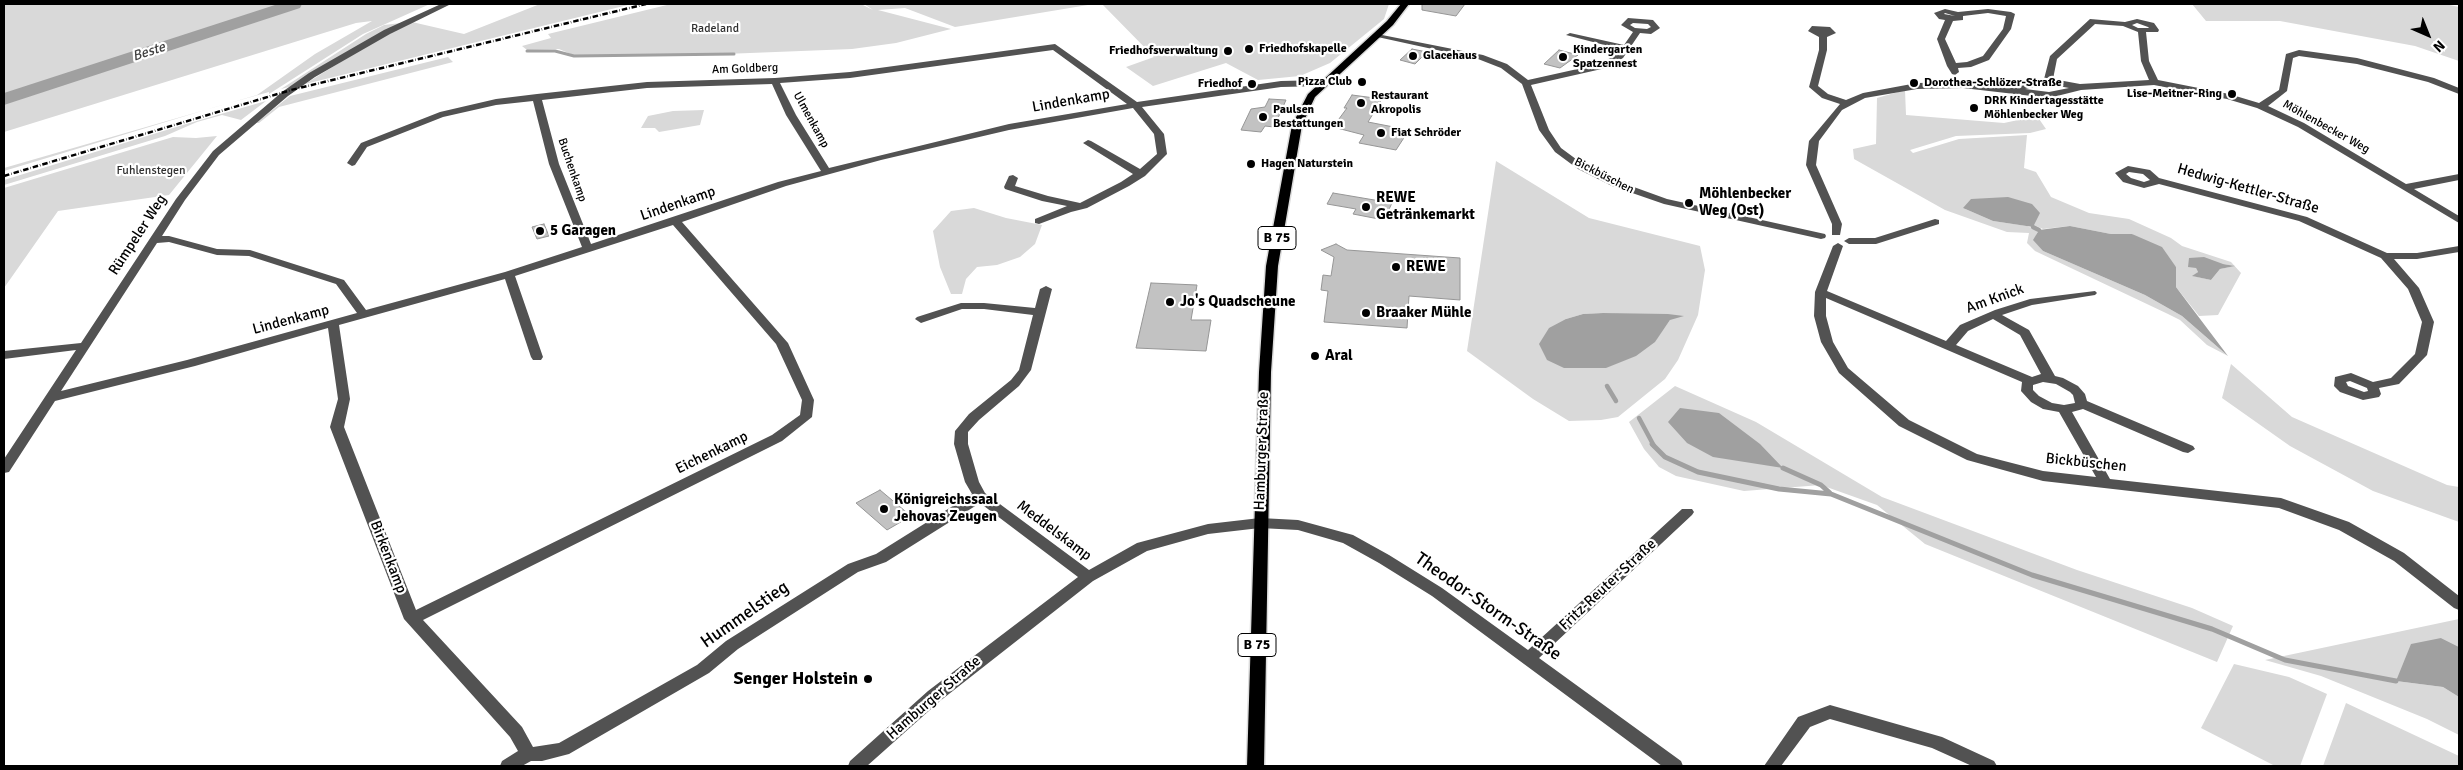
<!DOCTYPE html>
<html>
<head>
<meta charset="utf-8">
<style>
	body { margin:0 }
	#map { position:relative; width:2463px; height:770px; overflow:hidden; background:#fff; font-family:Signika,sans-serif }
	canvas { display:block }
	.frame { position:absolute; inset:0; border:5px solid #000; pointer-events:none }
	.north { position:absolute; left:2403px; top:10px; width:50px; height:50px; -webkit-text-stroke:4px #fff; paint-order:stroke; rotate:136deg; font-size:14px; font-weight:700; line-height:20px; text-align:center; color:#000 }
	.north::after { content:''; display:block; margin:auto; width:18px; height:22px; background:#000; clip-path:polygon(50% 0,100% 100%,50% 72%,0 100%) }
</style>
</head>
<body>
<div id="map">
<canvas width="2463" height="770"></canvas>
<div class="frame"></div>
<div class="north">N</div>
</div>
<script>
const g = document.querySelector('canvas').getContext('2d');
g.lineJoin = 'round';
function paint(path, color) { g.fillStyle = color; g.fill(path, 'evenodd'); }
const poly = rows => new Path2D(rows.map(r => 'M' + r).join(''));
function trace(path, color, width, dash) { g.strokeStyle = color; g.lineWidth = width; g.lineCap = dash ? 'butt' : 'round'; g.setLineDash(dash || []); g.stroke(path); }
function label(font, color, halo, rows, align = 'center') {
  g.font = font + ' Signika,sans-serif'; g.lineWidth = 4.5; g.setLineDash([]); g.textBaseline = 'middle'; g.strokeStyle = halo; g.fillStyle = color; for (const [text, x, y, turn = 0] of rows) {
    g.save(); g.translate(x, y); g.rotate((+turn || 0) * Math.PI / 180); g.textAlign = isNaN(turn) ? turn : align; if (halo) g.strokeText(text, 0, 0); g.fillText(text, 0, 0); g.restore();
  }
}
const green = poly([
	[4,4,430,4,363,34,269,94,269,92,215,107,4,171,4,168,257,95,315,54,372,21,356,23,4,132],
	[540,4,632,4,305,84,368,45,412,22,464,34],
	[671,4,861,4,873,10,864,4,1094,4,955,27,905,8,878,10,951,29,896,43,852,49,699,55,573,55,559,49,527,50,522,46,551,38,548,34],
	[1102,4,1389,4,1384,19,1330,63,1300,76,1258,80,1226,63,1153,86,1126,67,1154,57],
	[2192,4,2445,4,2459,7,2459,61,2415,46,2280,21,2206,21],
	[401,23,293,86,281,89,366,34,384,25],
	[448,57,453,62,279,107,259,123,256,123,290,96],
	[1905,90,1906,115,2004,123,2037,116,2046,129,2030,133,1956,136,1910,150,1913,153,1959,139,2027,135,2024,168,2036,172,2051,197,2089,213,2129,219,2171,238,2182,246,2231,262,2241,273,2218,315,2199,316,2176,287,2176,267,2132,234,2111,234,2070,226,2043,229,2034,225,1963,208,1993,221,2027,226,2038,231,2034,240,2043,251,2145,295,2182,316,2228,356,2207,345,2180,320,2168,314,2035,251,2027,243,2029,233,2007,232,1945,210,1854,159,1853,149,1876,144,1877,98],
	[2223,264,2234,266,2220,269,2211,280,2193,276,2198,272,2196,268],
	[266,101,241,120,222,115,197,122,165,136,4,185,4,180,186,124],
	[704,110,700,125,659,132,655,128,641,128,648,116,673,111],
	[217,136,169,195,58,211,4,288,4,188,173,137,196,138],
	[1496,161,1589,218,1700,246,1705,270,1698,315,1678,360,1665,379,1618,417,1601,420,1569,421,1533,399,1467,351],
	[1603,313,1632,315,1670,320,1655,341,1566,319,1583,314],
	[974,208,1006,218,1042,225,1035,244,1020,257,997,265,977,267,966,279,962,294,951,294,940,267,933,231,951,211],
	[2231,364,2292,417,2447,485,2459,487,2459,522,2373,491,2290,446,2222,398],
	[1675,386,1756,422,1882,497,2077,570,2192,608,2233,626,2217,662,1925,544,1877,505,1821,485,1744,491,1676,476,1659,467,1644,449,1629,422],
	[2459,619,2459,647,2441,638,2396,681,2443,687,2459,697,2459,735,2427,719,2321,676,2265,660],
	[2234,664,2289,677,2327,694,2300,766,2275,766,2201,728],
	[2346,703,2459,756,2459,766,2323,766]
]);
const water = poly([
	[2008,197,2032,204,2040,213,2033,227,1993,221,1963,208,1971,199],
	[2070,226,2111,234,2132,234,2162,247,2176,267,2176,287,2228,356,2182,316,2145,295,2043,251,2033,240,2039,230],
	[2204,257,2223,264,2235,266,2220,269,2211,280,2192,276,2198,272,2196,268,2188,267,2189,258],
	[1603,313,1668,314,1684,316,1670,320,1655,342,1636,356,1606,368,1564,368,1547,360,1539,344,1549,328,1566,319,1583,314],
	[1680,408,1719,413,1760,444,1783,468,1713,457,1687,443,1668,422],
	[2441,638,2459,647,2459,697,2443,687,2396,681,2411,644]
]);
const streamFar2 = poly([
	[527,51,555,51,574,56,734,54]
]);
const streamFar1 = poly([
	[2033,227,2039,230],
	[1607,386,1616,401],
	[1639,418,1654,446]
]);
const stream = poly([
	[1652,444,1665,457,1698,472,1779,489,1831,494,2032,575,2212,629,2285,660,2396,681],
	[1783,468,1821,485,1830,493]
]);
const river = poly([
	[278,4,302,4,300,8,4,105,4,93,278,4]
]);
const building = poly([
	[1422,4,1465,4,1456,16,1422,10,1422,4],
	[1412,49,1427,52,1415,64,1400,60,1412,49],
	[1559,50,1578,55,1560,68,1544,64,1559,50],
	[1352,95,1382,99,1368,122,1409,130,1396,150,1359,143,1364,135,1333,127,1347,108,1344,108,1352,95],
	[1269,99,1286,100,1274,127,1265,126,1261,132,1241,130,1251,109,1265,107,1269,99],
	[1333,193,1392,203,1384,220,1353,214,1356,209,1327,204,1333,193],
	[544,224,549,236,537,239,532,227,544,224],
	[1336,244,1347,250,1460,258,1460,300,1409,296,1407,328,1324,322,1328,291,1321,290,1323,275,1331,276,1334,257,1321,250,1336,244],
	[1151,283,1197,285,1191,320,1211,320,1206,351,1136,348,1151,283],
	[880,490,911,516,887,530,856,503,880,490]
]);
const minor = poly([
	[441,4,451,4,390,34,315,77,288,96,219,155,185,200,162,236,169,236,217,249,250,250,344,280,366,310,505,272,582,247,549,164,533,101,496,105,443,117,367,147,355,165,352,166,347,163,361,143,440,112,496,99,537,94,647,82,775,78,850,72,1055,44,1137,102,1281,81,1324,80,1328,83,1324,86,1281,87,1142,107,1164,134,1167,154,1145,176,1129,186,1087,208,1071,212,1039,224,1035,223,1035,219,1067,206,1042,201,1005,189,1004,187,1009,176,1013,175,1018,178,1015,186,1048,196,1080,203,1121,182,1133,174,1083,143,1088,140,1091,141,1140,169,1157,154,1154,134,1133,108,1009,130,881,160,786,186,682,222,788,343,814,400,812,417,782,441,423,620,522,727,533,747,559,743,697,665,726,641,848,564,876,554,972,494,965,482,954,444,955,431,969,414,1011,380,1019,370,1033,315,984,309,962,309,921,323,915,319,917,317,961,303,984,303,1035,308,1040,289,1046,286,1052,289,1031,370,1019,386,979,420,968,432,968,444,979,482,985,493,1089,570,1137,543,1208,524,1260,518,1298,520,1353,535,1389,555,1442,588,1528,650,1682,509,1692,509,1694,512,1692,515,1539,658,1681,761,1683,766,1662,766,1432,596,1379,563,1343,543,1298,530,1260,528,1208,534,1147,551,1093,581,940,701,867,766,848,766,850,761,928,691,1078,577,980,503,886,562,858,572,738,649,709,673,569,754,542,761,531,761,522,766,500,766,502,761,518,751,510,737,404,619,330,427,338,399,328,328,195,366,55,401,9,472,4,473,4,459,76,350,4,359,4,351,81,343,176,199,213,151,282,92,309,73,384,30,441,4],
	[1053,50,1127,104,1009,124,829,168,796,115,780,83,850,78,1053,50],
	[772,84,786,115,821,171,778,182,591,244,559,164,542,100,647,88,772,84],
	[673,225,776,344,802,400,800,415,772,435,416,610,344,427,350,399,339,325,505,279,531,357,533,360,541,360,543,357,515,276,673,225],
	[169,242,217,255,249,256,336,284,357,313,187,360,61,391,157,243,169,242],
	[1945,9,1958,12,1988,9,2011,12,2015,14,2011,29,1989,60,1971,67,1958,68,1959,72,1955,75,1952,74,1947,66,1937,39,1945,20,1939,19,1934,13,1945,9],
	[1945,13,1955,16,1944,14,1945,13],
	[1988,13,2006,16,2003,29,1983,56,1967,62,1956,63,1945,39,1953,21,1963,20,1963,16,1988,13],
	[1628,18,1653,20,1660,28,1651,34,1640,33,1623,58,1606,68,1531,85,1549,130,1561,148,1584,165,1620,182,1667,199,1825,234,1826,236,1825,238,1821,239,1664,204,1612,186,1578,169,1555,152,1539,130,1522,84,1501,68,1478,59,1373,36,1377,34,1483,55,1507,64,1528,80,1600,64,1617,54,1620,49,1566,35,1570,33,1624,45,1633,32,1621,25,1628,18],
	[1633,23,1648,24,1651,27,1647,29,1635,28,1630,25,1633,23],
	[2090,19,2125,22,2137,19,2154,23,2159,30,2158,32,2146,32,2149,61,2158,80,2229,94,2259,103,2279,90,2286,54,2299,50,2357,58,2434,78,2459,88,2459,94,2428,82,2357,64,2299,56,2293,58,2287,91,2268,106,2304,123,2406,184,2459,174,2459,180,2414,189,2459,216,2459,223,2298,127,2257,108,2227,99,2154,85,2081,90,2049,98,1963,88,1917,89,1865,98,1842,110,1819,141,1816,165,1842,224,1840,235,1832,235,1832,224,1806,165,1809,141,1840,104,1822,98,1809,87,1819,50,1819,37,1808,31,1812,26,1830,27,1836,33,1827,37,1827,50,1818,86,1828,94,1846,100,1863,93,1917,83,1963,82,2012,88,2044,79,2050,56,2090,19],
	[2137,23,2148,27,2149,28,2138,28,2132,25,2137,23],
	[2095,24,2123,26,2138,32,2141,61,2149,80,2080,84,2053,79,2057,59,2095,24],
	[2048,84,2069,88,2049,92,2025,89,2048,84],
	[2128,166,2150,170,2159,178,2307,217,2387,253,2417,253,2459,246,2459,252,2417,259,2394,259,2419,288,2434,322,2427,355,2399,384,2379,388,2381,394,2379,397,2363,400,2340,392,2334,386,2335,377,2351,373,2373,382,2391,378,2415,354,2422,322,2408,289,2381,258,2299,221,2159,184,2144,188,2123,182,2115,173,2128,166],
	[2129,172,2143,174,2150,180,2144,182,2131,178,2126,174,2129,172],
	[2350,381,2367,388,2368,391,2364,392,2348,386,2346,382,2350,381],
	[1935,219,1939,220,1939,224,1876,244,1849,244,1844,241,1849,238,1875,238,1935,219],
	[1838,243,1843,246,1827,291,1946,341,1960,325,1995,310,2030,299,2095,291,2097,293,2095,295,2032,305,2002,315,2029,330,2055,376,2063,378,2078,386,2085,394,2087,401,2193,446,2195,449,2188,453,2183,452,2083,409,2072,412,2110,479,2281,498,2349,522,2404,553,2459,596,2459,610,2454,608,2394,561,2339,530,2279,508,2043,481,1967,460,1899,426,1839,373,1821,342,1814,316,1815,292,1833,246,1838,243],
	[1826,298,2022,382,2021,391,2031,402,2043,409,2059,412,2096,477,2043,471,1977,454,1909,420,1848,368,1833,342,1826,316,1826,298],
	[1993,319,2020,335,2041,374,2032,377,1956,345,1968,331,1993,319],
	[2043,382,2056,384,2070,392,2073,395,2075,403,2064,405,2052,403,2039,396,2033,390,2033,385,2043,382],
	[1830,705,1942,737,1994,761,1997,766,1972,766,1932,748,1830,719,1810,727,1781,766,1764,766,1798,717,1830,705]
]);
const major = poly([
	[1401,4,1409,4,1393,25,1315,97,1302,125,1278,266,1271,372,1264,766,1247,766,1259,372,1266,266,1292,125,1308,94,1387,21,1401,4]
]);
const rail = poly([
	[4,176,291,90,646,4]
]);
const markers = [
	[1249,49,5,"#000"],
	[1228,51,5,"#000"],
	[1413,56,5,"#000"],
	[1563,57,5,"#000"],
	[1362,82,5,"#000"],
	[1914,83,5,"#000"],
	[1252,84,5,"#000"],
	[2232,94,5,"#000"],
	[1361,103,5,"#000"],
	[1974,108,5,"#000"],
	[1263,117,5,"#000"],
	[1381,133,5,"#000"],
	[1251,164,5,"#000"],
	[1689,203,5,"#000"],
	[1366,207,5,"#000"],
	[540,231,5,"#000"],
	[1396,267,5,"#000"],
	[1170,302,5,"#000"],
	[1366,313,5,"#000"],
	[1315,356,5,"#000"],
	[884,509,5,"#000"],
	[868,679,5,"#000"]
];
const farParknames = [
	["Radeland",715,29],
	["Fuhlenstegen",151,171]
];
const farPoinames = [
	["Friedhofskapelle",1259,49],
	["Kindergarten",1573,50],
	["Spatzennest",1573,64],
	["Friedhofsverwaltung",1218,51,"right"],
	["Glacehaus",1423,56],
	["Pizza Club",1352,82,"right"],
	["Dorothea-Schlözer-Straße",1924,83],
	["Friedhof",1242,84,"right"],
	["Lise-Meitner-Ring",2222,94,"right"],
	["Restaurant",1371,96],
	["Akropolis",1371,110],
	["DRK Kindertagesstätte",1984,101],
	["Möhlenbecker Weg",1984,115],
	["Paulsen",1273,110],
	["Bestattungen",1273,124],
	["Fiat Schröder",1391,133],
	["Hagen Naturstein",1261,164]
];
const farStreetnames = [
	["Am Goldberg",745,69,-2],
	["Ulmenkamp",811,120,61],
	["Möhlenbecker Weg",2326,127,29],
	["Buchenkamp",572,170,71],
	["Bickbüschen",1604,176,27]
];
const farWaternames = [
	["Beste",149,52,-18]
];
const shields = [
	[1277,238,38],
	[1257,645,38]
];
const shieldNames = [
	["B 75",1277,238],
	["B 75",1257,645]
];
const streetNames = [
	["Lindenkamp",1071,101,-10],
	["Hedwig-Kettler-Straße",2248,189,16],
	["Lindenkamp",678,204,-19],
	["Rümpeler Weg",138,235,-57],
	["Am Knick",1995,299,-20],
	["Lindenkamp",291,320,-15],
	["Hamburger Straße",1262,451,-88],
	["Eichenkamp",712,453,-26],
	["Bickbüschen",2086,463,6],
	["Meddelskamp",1054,531,37],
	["Birkenkamp",388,557,69],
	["Fritz-Reuter-Straße",1608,585,-43],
	["Hamburger Straße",934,698,-41]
];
const poiNames = [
	["Möhlenbecker",1699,194],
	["Weg (Ost)",1699,211],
	["REWE",1376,198],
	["Getränkemarkt",1376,215],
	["5 Garagen",550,231],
	["REWE",1406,267],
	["Jo's Quadscheune",1180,302],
	["Braaker Mühle",1376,313],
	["Aral",1325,356],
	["Königreichssaal",894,500],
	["Jehovas Zeugen",894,517]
];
const nearStreetnames = [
	["Theodor-Storm-Straße",1488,607,35],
	["Hummelstieg",745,615,-35]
];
const nearPoinames = [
	["Senger Holstein",858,679]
];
paint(green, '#d9d9d9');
paint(water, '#a0a0a0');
trace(streamFar2, '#a0a0a0', 3);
trace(streamFar1, '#a0a0a0', 4.5);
trace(stream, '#a0a0a0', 5);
paint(river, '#a0a0a0');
paint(building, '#c2c2c2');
trace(building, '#969696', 1);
trace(major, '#dbdbdb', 3);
paint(minor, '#525252');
paint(major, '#000');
trace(rail, '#000', 2.5, [5.5, 2, 0.5, 2]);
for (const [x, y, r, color] of markers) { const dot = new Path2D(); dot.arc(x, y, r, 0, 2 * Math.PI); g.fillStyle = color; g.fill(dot); trace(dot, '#fff', 2); }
label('12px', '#303030', '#fff', farParknames);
label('bold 12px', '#000', '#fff', farPoinames, 'left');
label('12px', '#000', '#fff', farStreetnames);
label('italic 14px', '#414141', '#fff', farWaternames);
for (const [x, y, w] of shields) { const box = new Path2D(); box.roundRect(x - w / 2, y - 11.5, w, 23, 4); g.fillStyle = '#fff'; g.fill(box); trace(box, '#000', 1); }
label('bold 14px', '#000', null, shieldNames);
label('15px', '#000', '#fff', streetNames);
label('bold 15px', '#000', '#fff', poiNames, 'left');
label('18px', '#000', '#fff', nearStreetnames);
label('bold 18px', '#000', '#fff', nearPoinames, 'right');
</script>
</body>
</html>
